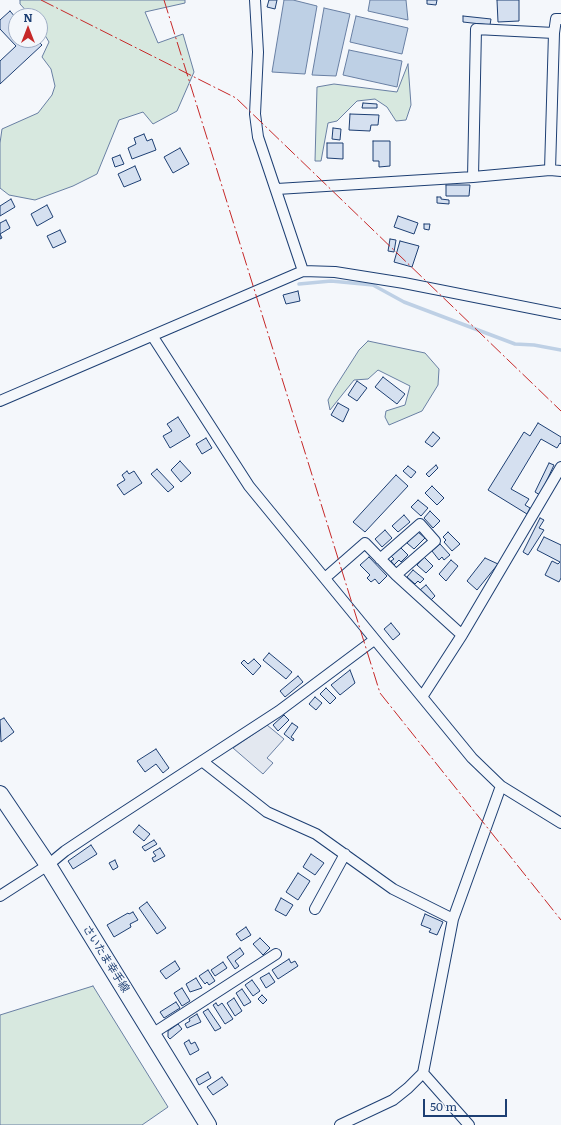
<!DOCTYPE html>
<html>
<head>
<meta charset="utf-8">
<style>
	body { margin:0 }
	#map { position:relative; width:561px; height:1125px; overflow:hidden; background:#f4f7fb; font-family:Literata,serif }
	canvas { display:block }
	.north { position:absolute; left:8px; top:8px; width:40px; height:40px; box-sizing:border-box; background:#f4f7fb; border:1px solid #9eadc5; border-radius:50%; rotate:0deg; font-size:11px; font-weight:700; line-height:16px; text-align:center; color:#1d3f73 }
	.north::after { content:''; display:block; margin:auto; width:14px; height:18px; background:#c62828; clip-path:polygon(50% 0,100% 100%,50% 72%,0 100%) }
	.scale { position:absolute; left:423px; top:1099px; width:84px; height:18px; box-sizing:border-box; border:2px solid #1d3f73; border-top:0; padding-left:5px; font-size:12px; line-height:14px; white-space:nowrap; color:#1d3f73; -webkit-text-stroke:3px #f4f7fb; paint-order:stroke }
</style>
</head>
<body>
<div id="map">
<canvas width="561" height="1125"></canvas>
<div class="north">N</div>
<div class="scale">50 m</div>
</div>
<script>
const g = document.querySelector('canvas').getContext('2d');
g.lineJoin = 'round';
function paint(path, color) { g.fillStyle = color; g.fill(path, 'evenodd'); }
const poly = rows => new Path2D(rows.map(r => 'M' + r).join(''));
function trace(path, color, width, dash) { g.strokeStyle = color; g.lineWidth = width; g.lineCap = dash ? 'butt' : 'round'; g.setLineDash(dash || []); g.stroke(path); }
function label(font, color, halo, rows, align = 'center') {
  g.font = font + ' Literata,"Noto Sans JP",serif'; g.lineWidth = 3; g.setLineDash([]); g.textBaseline = 'middle'; g.strokeStyle = halo; g.fillStyle = color; for (const [text, x, y, turn = 0] of rows) {
    g.save(); g.translate(x, y); g.rotate((+turn || 0) * Math.PI / 180); g.textAlign = isNaN(turn) ? turn : align; if (halo) g.strokeText(text, 0, 0); g.fillText(text, 0, 0); g.restore();
  }
}
const green = poly([
	[20,0,185,0,185,3,145,12,158,43,183,34,194,72,177,111,153,124,143,112,119,120,97,174,73,186,35,200,9,195,0,188,0,143,2,129,38,113,52,95,55,86,51,69,42,57,49,42,40,27,40,16,31,16,20,4,20,0],
	[408,64,411,105,406,120,396,121,387,107,375,99,357,101,337,121,328,123,321,161,315,161,317,87,334,84,397,92,408,64],
	[368,341,425,353,439,369,438,385,422,411,389,425,385,417,386,411,405,405,410,386,378,370,368,379,354,380,330,410,328,400,334,389,359,350,368,341],
	[93,986,168,1107,142,1125,0,1125,0,1015,93,986]
]);
const parking = poly([
	[267,725,284,739,267,758,273,763,263,774,233,748,267,725]
]);
const water = poly([
	[284,0,293,0,317,6,305,74,272,72,284,0],
	[370,0,406,0,408,20,368,11,370,0],
	[324,8,350,14,336,76,312,75,324,8],
	[356,16,408,28,402,54,350,42,356,16],
	[349,50,402,61,397,87,343,75,349,50]
]);
const stream = poly([
	[299,284,331,281,373,285,404,302,515,344,534,345,561,350]
]);
const building = poly([
	[269,0,277,0,275,9,267,7,269,0],
	[427,0,437,0,436,5,427,4,427,0],
	[497,0,519,0,519,21,498,22,497,0],
	[10,11,16,18,16,40,37,40,42,45,0,84,0,61,16,46,0,29,0,20,10,11],
	[463,16,491,19,490,25,463,22,463,16],
	[363,103,377,104,377,108,362,108,363,103],
	[350,114,379,115,378,125,371,125,370,131,349,130,350,114],
	[333,128,341,129,340,140,332,139,333,128],
	[144,134,147,141,152,139,156,150,132,159,128,148,136,144,134,138,144,134],
	[373,141,390,141,390,166,379,167,379,161,373,161,373,141],
	[327,143,343,143,343,159,327,158,327,143],
	[180,148,189,164,173,173,164,157,180,148],
	[120,155,124,164,115,167,112,158,120,155],
	[135,166,141,180,124,187,118,174,135,166],
	[446,185,470,185,469,196,446,196,446,185],
	[437,197,441,197,441,199,449,200,449,204,437,203,437,197],
	[11,199,15,207,0,216,0,206,11,199],
	[47,205,53,217,37,226,31,214,47,205],
	[398,216,418,223,414,234,394,227,398,216],
	[6,220,10,228,0,234,2,238,0,239,0,223,6,220],
	[424,224,430,224,429,230,424,229,424,224],
	[60,230,66,242,53,248,47,236,60,230],
	[390,239,396,240,394,252,388,251,390,239],
	[400,241,419,246,412,267,394,262,400,241],
	[298,291,300,301,286,304,283,295,298,291],
	[383,377,405,394,397,404,375,387,383,377],
	[357,381,367,388,357,401,348,395,357,381],
	[338,403,349,409,343,422,331,415,338,403],
	[178,417,190,436,170,448,163,436,172,431,167,424,178,417],
	[538,423,561,437,561,444,560,443,557,448,541,439,511,489,529,499,525,505,530,508,527,514,488,490,524,432,530,436,538,423],
	[433,432,440,438,432,447,425,442,433,432],
	[206,438,212,448,202,454,196,444,206,438],
	[180,461,191,473,181,482,171,470,180,461],
	[549,463,554,465,540,495,535,492,549,463],
	[436,465,438,468,429,477,426,474,436,465],
	[408,466,416,472,411,478,403,471,408,466],
	[157,469,174,487,168,492,151,474,157,469],
	[127,471,129,474,134,471,142,483,124,495,117,485,125,480,122,475,127,471],
	[396,475,408,486,365,532,353,522,396,475],
	[432,486,444,498,437,505,425,493,432,486],
	[418,500,428,508,421,516,411,507,418,500],
	[430,511,440,521,433,528,424,518,430,511],
	[404,515,410,522,398,532,392,526,404,515],
	[540,518,544,520,539,528,544,530,528,555,523,552,540,518],
	[385,530,392,538,382,547,375,539,385,530],
	[418,532,425,538,414,549,407,543,418,532],
	[448,532,460,544,452,551,444,542,446,540,443,537,448,532],
	[544,537,561,545,561,578,559,582,545,575,552,561,558,564,560,562,537,550,544,537],
	[440,544,450,555,444,560,442,557,439,560,432,551,440,544],
	[400,547,408,555,401,562,399,560,394,565,391,561,394,559,391,556,400,547],
	[369,557,387,576,379,584,375,579,371,582,367,578,370,575,360,565,369,557],
	[424,557,433,566,426,573,417,565,424,557],
	[485,558,498,564,477,590,467,581,485,558],
	[451,560,458,566,446,581,439,574,451,560],
	[413,570,424,579,420,583,418,581,415,584,407,577,413,570],
	[426,585,435,596,430,601,420,590,426,585],
	[391,623,400,634,393,640,384,629,391,623],
	[269,653,292,672,286,679,263,660,269,653],
	[254,659,261,666,253,675,241,663,244,660,248,664,254,659],
	[350,670,355,683,340,695,331,685,350,670],
	[298,676,303,682,285,697,280,691,298,676],
	[326,688,336,698,330,704,320,694,326,688],
	[315,697,322,703,316,710,309,704,315,697],
	[284,715,289,720,278,731,273,725,284,715],
	[4,718,14,732,1,742,0,720,4,718],
	[292,723,298,727,291,737,294,739,293,741,284,734,292,723],
	[156,749,169,768,163,773,156,764,145,772,137,761,156,749],
	[139,825,150,834,144,841,133,832,139,825],
	[154,840,157,844,145,851,142,847,154,840],
	[91,845,97,854,73,869,68,861,91,845],
	[160,848,165,856,154,862,152,858,156,856,153,852,160,848],
	[311,854,324,863,315,875,303,867,311,854],
	[115,860,118,867,113,870,109,863,115,860],
	[298,873,310,881,298,900,286,892,298,873],
	[281,898,293,905,286,916,275,910,281,898],
	[147,902,166,928,157,934,139,908,147,902],
	[133,912,138,920,130,924,131,927,114,937,107,925,128,913,129,914,133,912],
	[425,914,443,922,437,935,429,932,431,929,421,925,425,914],
	[246,927,251,935,241,941,236,934,246,927],
	[260,938,270,948,263,955,253,944,260,938],
	[240,948,244,954,235,961,239,966,235,969,227,957,240,948],
	[289,959,291,963,295,961,298,966,278,979,272,970,289,959],
	[175,961,180,969,166,979,160,971,175,961],
	[223,962,227,968,215,976,211,970,223,962],
	[208,970,215,981,209,985,207,982,205,984,199,976,208,970],
	[269,973,275,982,266,988,260,978,269,973],
	[196,978,202,988,190,992,186,984,196,978],
	[252,980,260,991,253,996,245,985,252,980],
	[182,988,190,1001,182,1006,174,993,182,988],
	[242,989,251,1002,244,1006,236,993,242,989],
	[262,995,267,1000,263,1004,258,999,262,995],
	[234,998,242,1011,235,1016,227,1003,234,998],
	[176,1002,180,1008,164,1018,160,1012,176,1002],
	[216,1003,218,1006,222,1003,233,1019,225,1024,213,1005,216,1003],
	[208,1009,221,1028,215,1031,203,1012,208,1009],
	[197,1014,201,1022,187,1028,185,1024,190,1021,189,1019,197,1014],
	[178,1024,182,1029,170,1039,168,1037,168,1031,178,1024],
	[189,1040,191,1044,195,1042,199,1050,190,1055,184,1043,189,1040],
	[208,1072,211,1078,199,1085,196,1079,208,1072],
	[222,1077,228,1085,213,1095,207,1087,222,1077]
]);
const minor = poly([
	[255,0,258,52,255,114,258,137,303,271],
	[550,170,554,33,556,19,561,19],
	[473,177,476,29,554,33],
	[277,189,473,177,550,170,561,171],
	[153,337,249,486,472,758,501,786,561,823],
	[0,401,303,271,335,272,404,283,561,314],
	[380,559,420,524,435,541,396,575],
	[325,578,365,543,396,575,462,635],
	[422,697,462,635,561,467],
	[202,761,267,812,316,834,393,889,453,919],
	[0,896,48,865,65,851,104,825,279,711,374,640],
	[315,909,345,854],
	[152,1034,276,954],
	[423,1073,469,1125],
	[340,1125,393,1100,408,1088,423,1073,453,919,501,786]
]);
const primary = poly([
	[0,794,48,865,208,1125]
]);
const power = poly([
	[41,0,236,98,561,411],
	[164,0,380,693,561,920]
]);
const streetNames = [
	["さいたま幸手線",106,959,58]
];
paint(green, '#d7e8df');
trace(green, '#687fa3', 1);
paint(parking, '#e3e8f0');
trace(parking, '#687fa3', 1);
paint(water, '#bed0e5');
trace(water, '#687fa3', 1);
trace(stream, '#bed0e5', 3.5);
paint(building, '#d5e0f0');
trace(building, '#1d3f73', 1);
trace(minor, '#1d3f73', 12);
trace(primary, '#1d3f73', 18);
trace(minor, '#f4f7fb', 10);
trace(primary, '#f4f7fb', 16);
trace(power, '#c62828', 1, [14, 3, 2, 3]);
label('11px', '#1d3f73', '#f4f7fb', streetNames);
</script>
</body>
</html>
